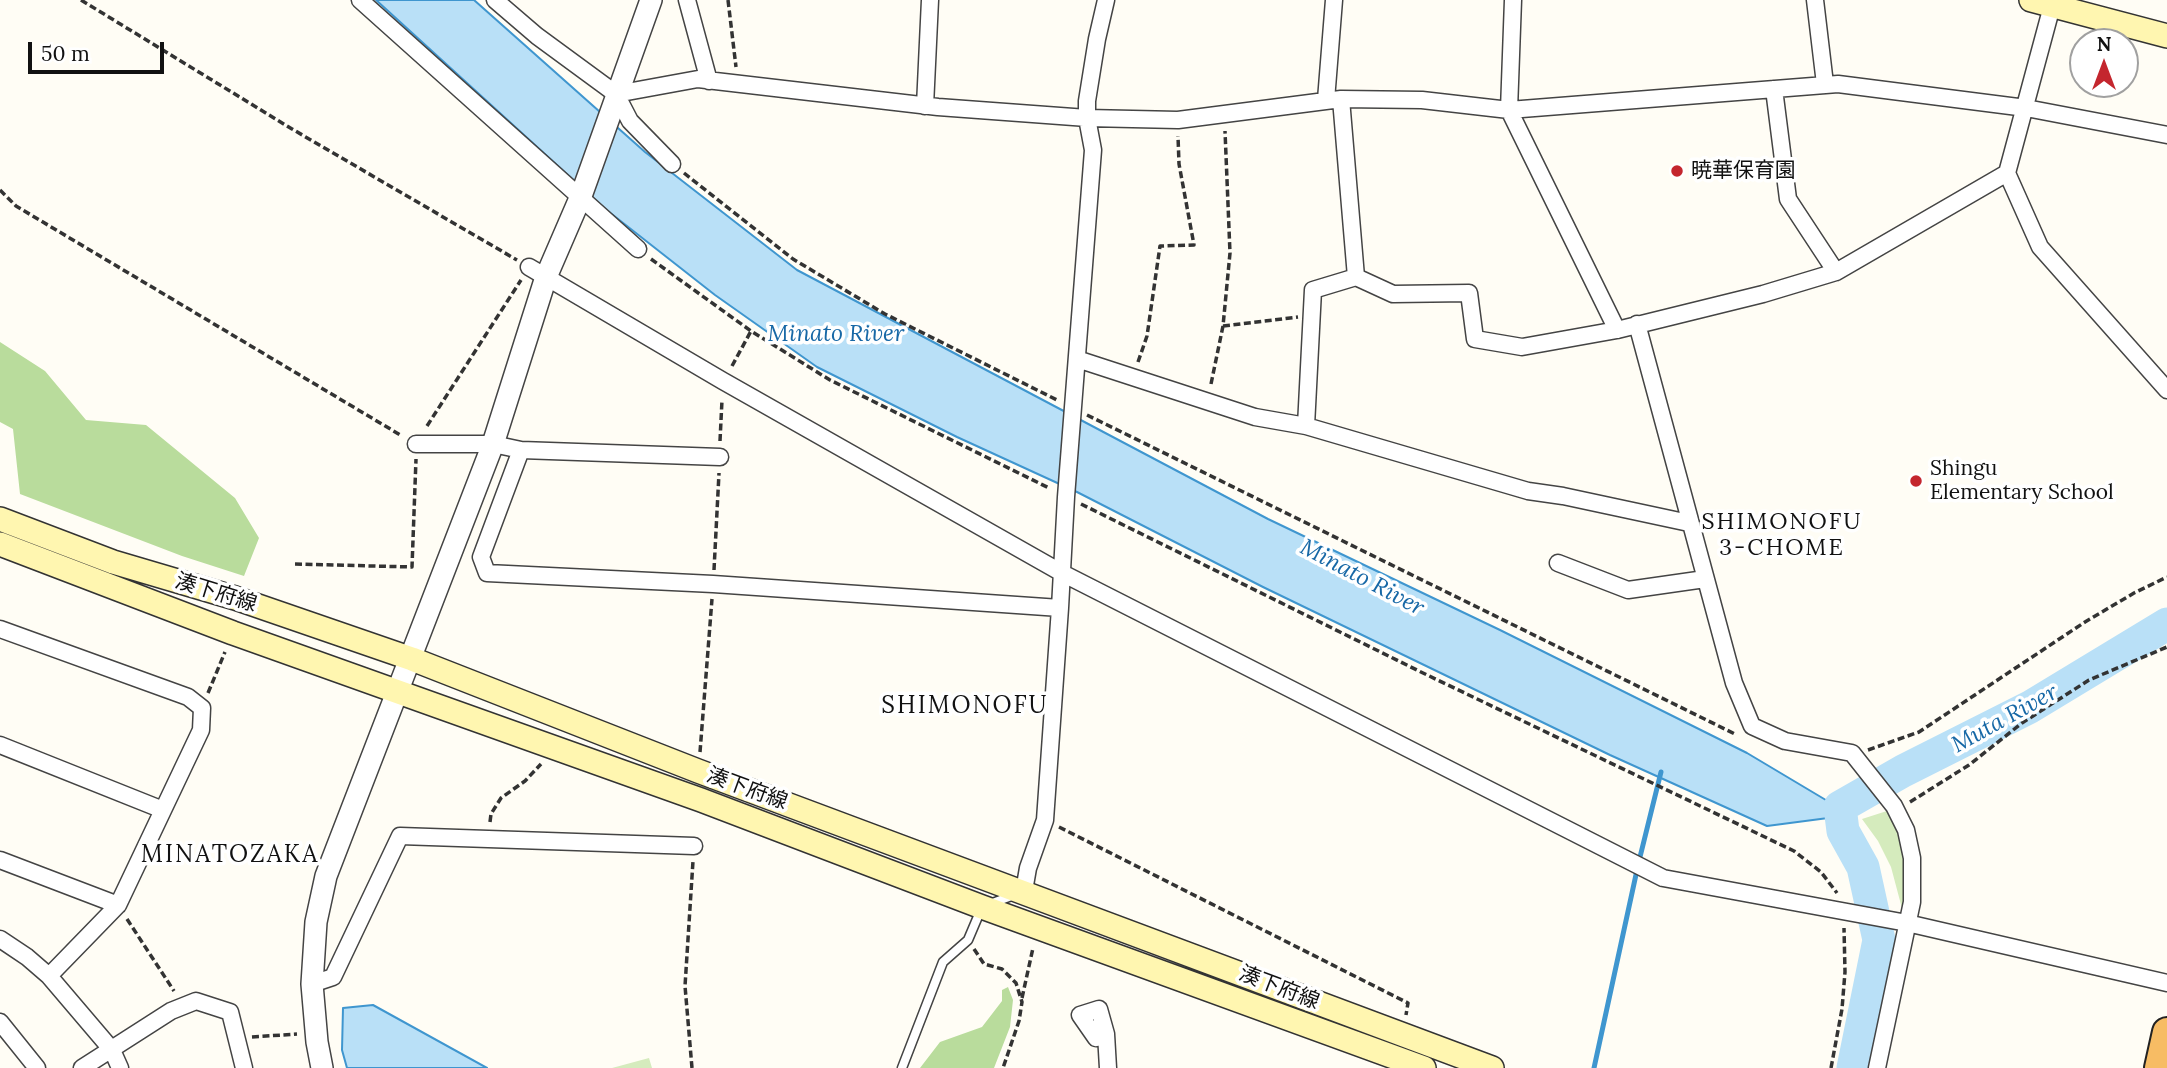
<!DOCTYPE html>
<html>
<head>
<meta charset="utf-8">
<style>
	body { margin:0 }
	#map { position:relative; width:2167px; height:1068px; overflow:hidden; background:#fffdf5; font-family:Lora,serif }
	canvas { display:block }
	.north { position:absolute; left:2069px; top:28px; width:70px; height:70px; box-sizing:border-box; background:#fff; border:2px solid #a0a0a0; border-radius:50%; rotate:0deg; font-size:19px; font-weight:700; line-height:28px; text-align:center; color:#111 }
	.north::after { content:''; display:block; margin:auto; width:24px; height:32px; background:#c4262e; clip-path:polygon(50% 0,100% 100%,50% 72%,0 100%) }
	.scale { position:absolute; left:28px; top:42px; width:136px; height:32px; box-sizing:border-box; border:4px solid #111; border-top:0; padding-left:9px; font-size:21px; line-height:24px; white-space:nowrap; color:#111; -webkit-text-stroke:5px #fff; paint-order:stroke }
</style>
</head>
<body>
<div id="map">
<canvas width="2167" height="1068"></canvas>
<div class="north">N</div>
<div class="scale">50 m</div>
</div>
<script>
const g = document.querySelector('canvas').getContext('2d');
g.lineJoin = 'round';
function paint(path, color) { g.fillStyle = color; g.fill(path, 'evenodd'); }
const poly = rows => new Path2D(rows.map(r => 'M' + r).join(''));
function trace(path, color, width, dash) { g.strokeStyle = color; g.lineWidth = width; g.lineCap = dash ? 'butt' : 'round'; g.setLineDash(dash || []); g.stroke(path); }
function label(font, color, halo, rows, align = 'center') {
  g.font = font + ' Lora,"Noto Sans JP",serif'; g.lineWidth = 7; g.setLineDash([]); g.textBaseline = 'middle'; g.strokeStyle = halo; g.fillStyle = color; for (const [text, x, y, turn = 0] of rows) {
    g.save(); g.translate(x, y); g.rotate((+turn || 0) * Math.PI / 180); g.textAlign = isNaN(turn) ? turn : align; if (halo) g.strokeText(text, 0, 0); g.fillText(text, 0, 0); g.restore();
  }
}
const green = poly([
	[1890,810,1910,859,1904,916,1891,867,1878,841,1862,819],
	[649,1058,652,1068,612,1068]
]);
const forest = poly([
	[0,342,45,371,86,420,146,425,235,498,259,538,244,576,182,556,20,494,13,429,0,422],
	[1008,987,1013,1000,1010,1027,994,1068,920,1068,940,1042,982,1027,1002,1001,1002,990]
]);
const water = poly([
	[376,0,474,0,645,152,797,270,1268,519,1500,630,1747,753,1851,815,1767,826,1610,755,1263,587,1077,492,957,437,817,367,715,295,604,208,376,0],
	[373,1005,487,1068,347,1068,342,1050,343,1008,373,1005]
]);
const stream = poly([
	[1640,857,1661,772],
	[1594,1068,1637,870]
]);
const river = poly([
	[1840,807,1903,771,2030,707,2167,624],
	[1840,807,1843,831,1863,867,1879,940,1853,1068]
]);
const path = poly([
	[81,0,292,129,517,260],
	[728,0,736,67],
	[684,173,793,259,885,314,1059,401],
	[0,190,16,206,402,436],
	[651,259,751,331,830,380,1049,488],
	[1223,326,1298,317],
	[1138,362,1147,336,1160,246,1194,245,1179,164,1178,136],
	[732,366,751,331],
	[1211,384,1223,326,1230,253,1225,131],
	[1087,415,1737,735],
	[427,426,521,280],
	[720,441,722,400],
	[1081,504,1423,673,1794,851,1821,872,1837,893],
	[295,564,412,567,416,459],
	[714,570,719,473],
	[208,693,225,652],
	[1868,750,1919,732,2085,622,2134,593,2167,577],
	[700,752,712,599],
	[1910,802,1969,765,2022,723,2089,680,2167,647],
	[490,822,491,814,501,798,525,781,541,764],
	[1059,827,1408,1003,1406,1015],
	[127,919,174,991],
	[974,949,984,964,1002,969,1016,983,1022,1002,1019,1021,1003,1068],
	[1022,998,1033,948],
	[252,1037,297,1034],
	[692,1068,685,986,693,861],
	[1831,1068,1842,1009,1845,972,1844,928]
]);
const service = poly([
	[902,1068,943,962,968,940,982,907,1014,895]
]);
const minor = poly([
	[360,0,638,249],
	[495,0,537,36,616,94,630,121,672,164],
	[687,0,709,81],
	[1513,0,1509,110,1617,330],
	[1815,0,1825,84],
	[2052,6,2007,173,2040,247,2167,390],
	[1774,89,1788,199,1836,272],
	[616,94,698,79,938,107,1087,118,1178,120,1341,99,1422,100,1509,110,1838,84,2026,108,2167,135],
	[1341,99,1356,277,1393,294,1469,293,1475,339,1522,347,1617,330,1763,294,1836,272,2007,173],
	[1326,100,1334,0],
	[925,106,930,0],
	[529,267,723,381,1062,573,1663,878,1907,923,2167,983],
	[1637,324,1734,683,1752,726,1785,741,1852,753,1894,806,1906,830,1912,858,1912,902,1877,1068],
	[1077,359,1255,417,1306,426,1528,491,1563,496,1689,523],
	[1306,426,1313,290,1356,277],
	[416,444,493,444,521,450,720,457],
	[521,450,481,557,487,573,713,584,1060,608],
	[1558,563,1628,590,1705,579],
	[0,629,188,697,202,708,201,730,118,905,49,976],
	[0,745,163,810],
	[0,860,118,905],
	[1024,891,1028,868,1045,820,1060,608,1066,497,1093,150,1087,118,1087,101,1097,39,1106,0],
	[0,939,27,957,49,976,112,1050,120,1068],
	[312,984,333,977,400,836,694,846],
	[0,1022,37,1068],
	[1106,1034,1096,1038,1080,1015,1099,1009,1106,1034,1108,1068],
	[82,1068,171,1011,196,1001,230,1012,244,1068]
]);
const tertiary = poly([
	[322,1068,317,1042,312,984,316,922,326,876,493,444,546,277,581,196,651,0]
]);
const secondary = poly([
	[2031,0,2167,36],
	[0,519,113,562,235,598,412,659,698,771,1492,1068],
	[0,544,233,633,701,800,982,907,1424,1068]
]);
const trunk = poly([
	[2159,1068,2167,1032]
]);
const markers = [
	[1677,171,7,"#c4262e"],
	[1916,481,7,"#c4262e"]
];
const poiNames = [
	["暁華保育園",1691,171],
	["Shingu",1930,469],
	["Elementary School",1930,493]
];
const streetNames = [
	["湊下府線",216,593,17],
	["湊下府線",747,789,20],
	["湊下府線",1279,988,21]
];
const waterNames = [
	["Minato River",836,334],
	["Minato River",1362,578,28],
	["Muta River",2005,719,-29]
];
const neighbourhoodNames = [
	["SHIMONOFU",1782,522],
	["3-CHOME",1782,548]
];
const quarterNames = [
	["SHIMONOFU",965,706],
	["MINATOZAKA",230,855]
];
paint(green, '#d5ebbd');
paint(forest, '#b9dc9c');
paint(water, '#b9e0f7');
trace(water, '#3f96cf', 2);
trace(stream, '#3f96cf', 5);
trace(river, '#b9e0f7', 33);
trace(service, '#444', 11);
trace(minor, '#444', 19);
trace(tertiary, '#444', 24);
trace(secondary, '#333', 26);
trace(trunk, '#222', 32);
trace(path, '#333', 3.5, [7, 3.5]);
trace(service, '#fff', 8);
trace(minor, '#fff', 16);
trace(tertiary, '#fff', 21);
trace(secondary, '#fff6b0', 23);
trace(trunk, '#f7bc64', 28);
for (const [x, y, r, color] of markers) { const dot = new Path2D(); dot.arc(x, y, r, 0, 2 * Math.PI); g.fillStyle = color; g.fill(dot); trace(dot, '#fff', 2.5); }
label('21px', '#111', '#fff', poiNames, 'left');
label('21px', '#111', '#fff', streetNames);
label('italic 23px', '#1768a6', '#fff', waterNames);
g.letterSpacing = '2px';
label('23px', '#111', '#fff', neighbourhoodNames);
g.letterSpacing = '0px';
g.letterSpacing = '2px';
label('24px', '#111', '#fff', quarterNames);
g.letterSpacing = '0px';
</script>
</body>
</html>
